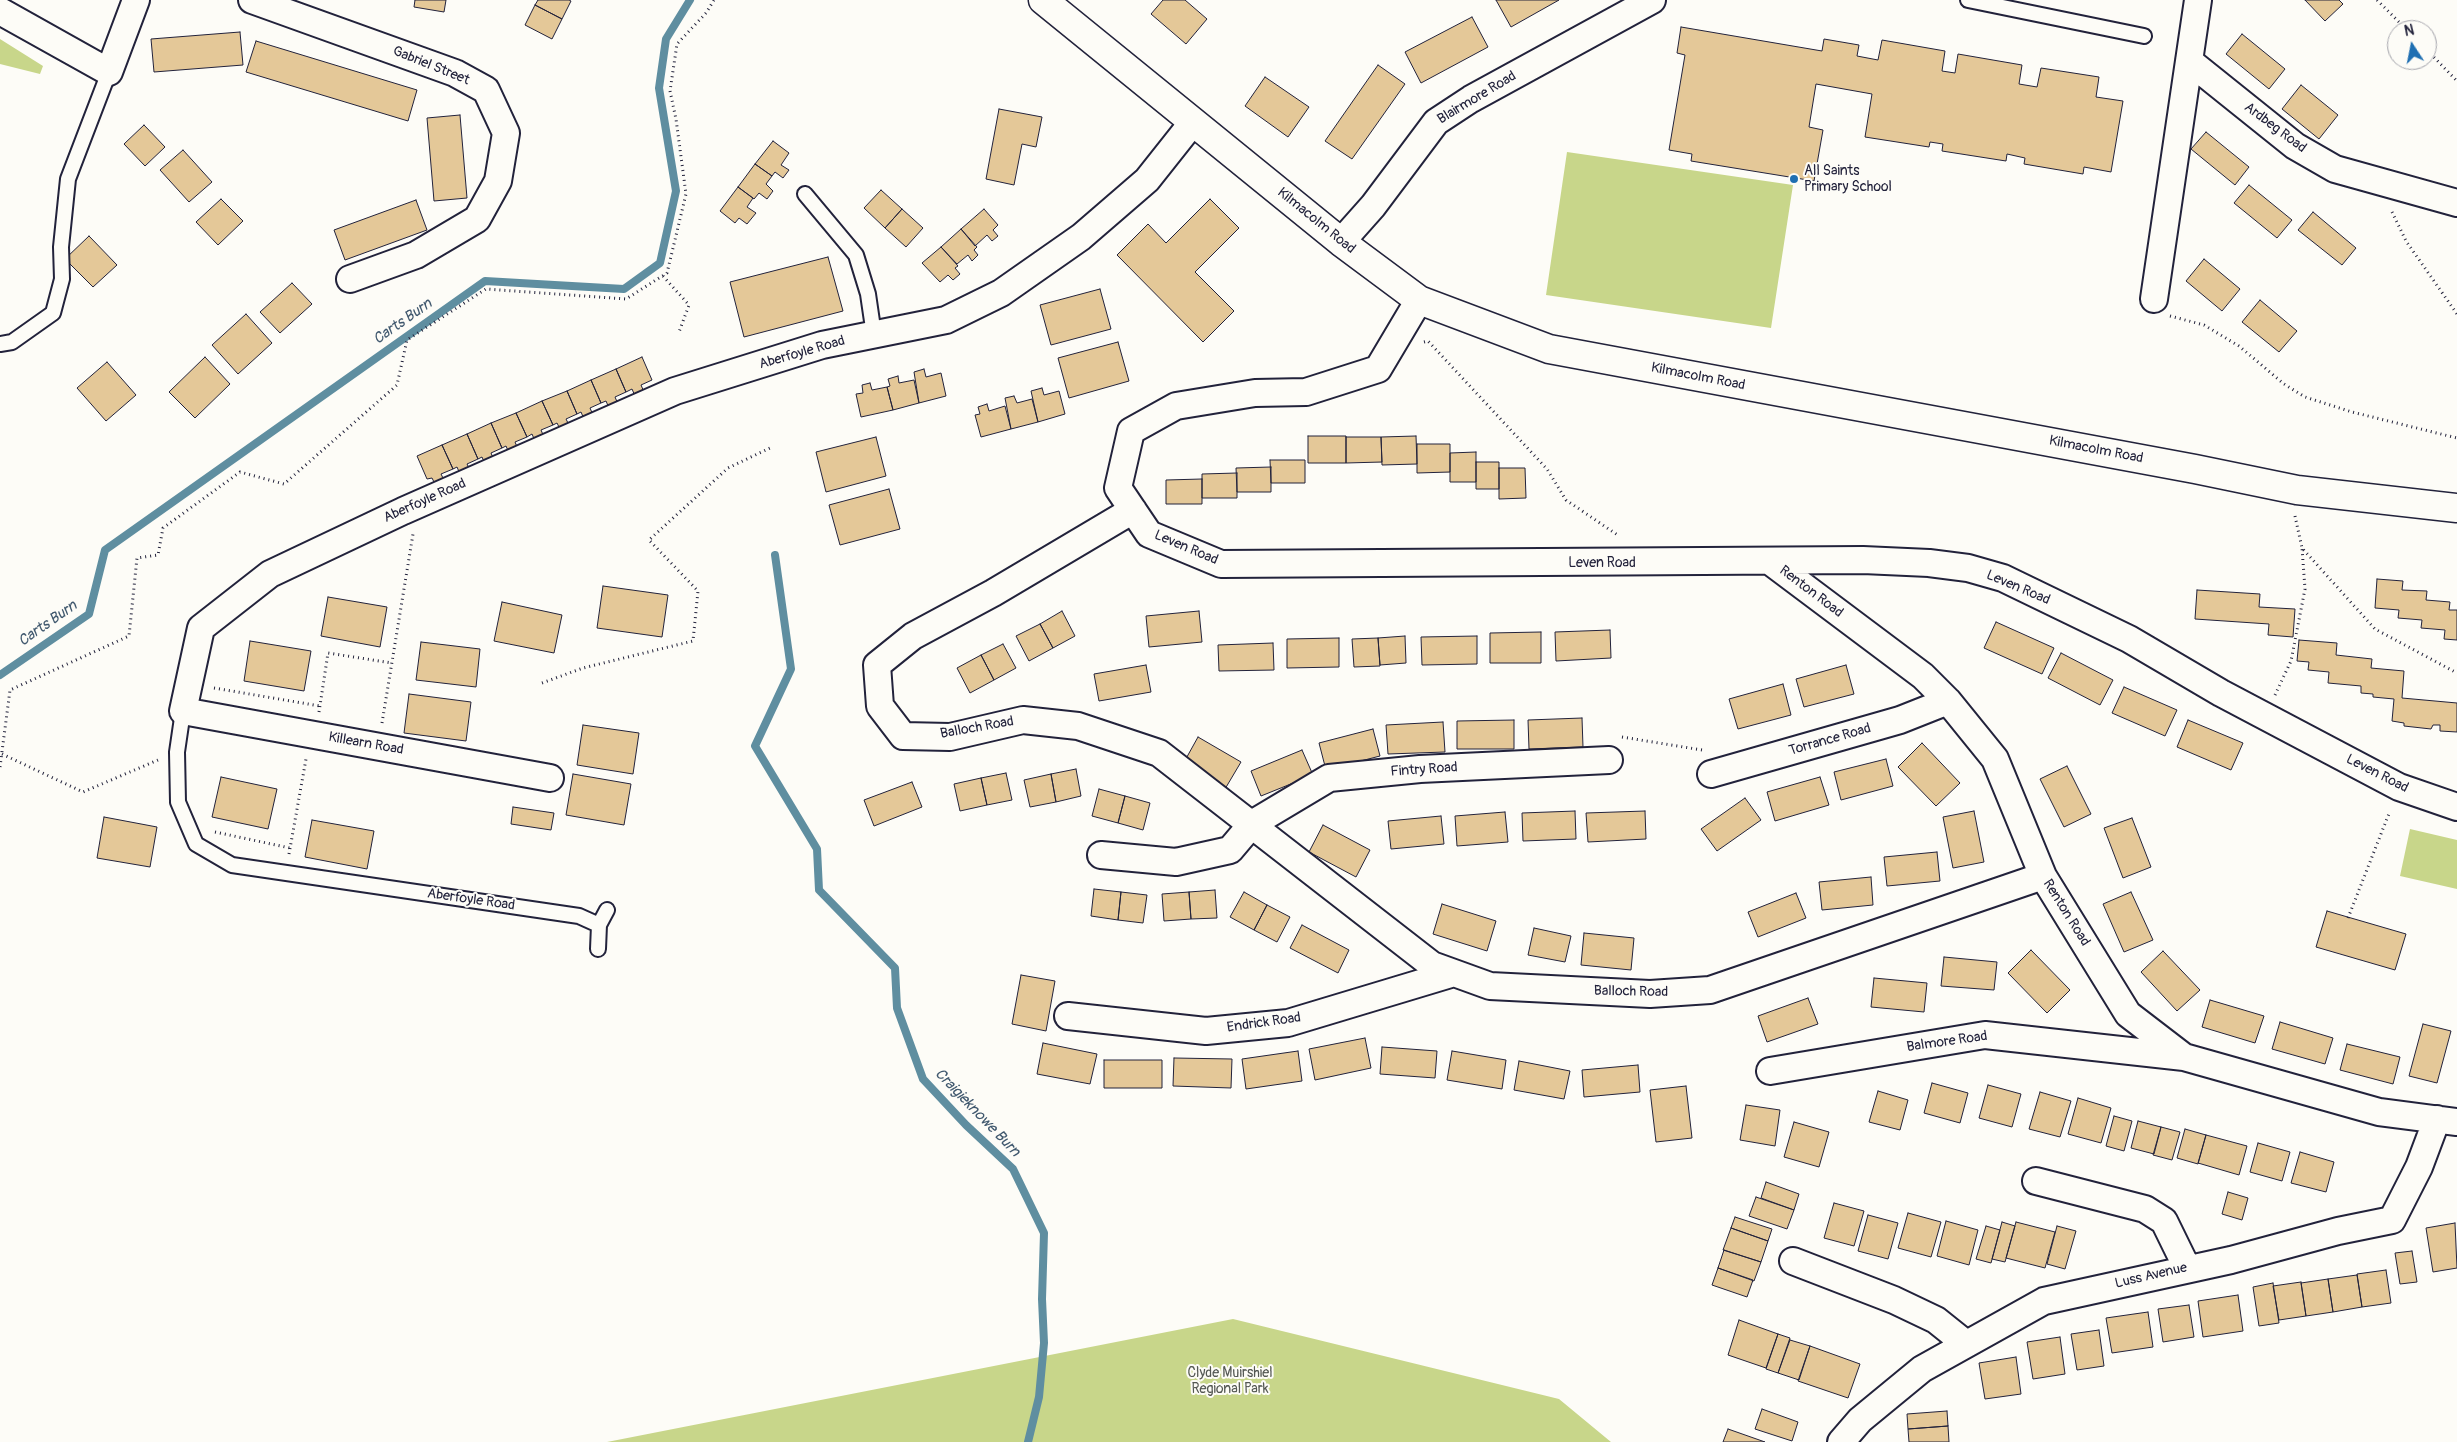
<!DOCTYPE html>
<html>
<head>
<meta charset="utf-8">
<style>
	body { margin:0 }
	#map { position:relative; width:2457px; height:1442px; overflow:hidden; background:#fdfcf7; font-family:Pangolin,sans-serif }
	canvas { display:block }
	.north { position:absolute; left:2387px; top:20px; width:50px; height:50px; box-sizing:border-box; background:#fdfcf7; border:1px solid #a5a5ac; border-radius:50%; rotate:349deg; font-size:14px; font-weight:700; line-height:20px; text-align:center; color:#22223b }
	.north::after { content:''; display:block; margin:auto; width:18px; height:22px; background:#1f6fb2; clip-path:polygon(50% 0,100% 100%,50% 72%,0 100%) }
</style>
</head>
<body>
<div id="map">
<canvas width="2457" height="1442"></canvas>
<div class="north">N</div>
</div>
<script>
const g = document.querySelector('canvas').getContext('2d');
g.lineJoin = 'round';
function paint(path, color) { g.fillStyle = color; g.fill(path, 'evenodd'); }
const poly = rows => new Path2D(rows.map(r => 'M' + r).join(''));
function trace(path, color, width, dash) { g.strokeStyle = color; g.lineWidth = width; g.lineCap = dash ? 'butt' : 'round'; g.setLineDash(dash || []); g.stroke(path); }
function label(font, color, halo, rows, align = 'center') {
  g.font = font + ' Pangolin,sans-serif'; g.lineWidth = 4; g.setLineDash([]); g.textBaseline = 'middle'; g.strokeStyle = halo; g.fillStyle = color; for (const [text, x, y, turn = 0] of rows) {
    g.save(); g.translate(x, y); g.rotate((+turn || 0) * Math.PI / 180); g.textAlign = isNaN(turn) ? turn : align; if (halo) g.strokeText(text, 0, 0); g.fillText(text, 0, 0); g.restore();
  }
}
const green = poly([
	[0,39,43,66,40,74,0,64],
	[1567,152,1793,185,1771,328,1546,295],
	[2410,829,2457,840,2457,889,2400,876],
	[1233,1319,1559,1399,1611,1442,607,1442]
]);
const stream = poly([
	[775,555,791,669,755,746,817,849,819,890,895,968,897,1008,923,1079,966,1125,1013,1169,1044,1233,1042,1299,1044,1343,1039,1397,1028,1442],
	[0,675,89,614,105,550,485,281,624,289,660,263,676,191,659,88,666,39,690,0]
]);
const building = poly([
	[415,0,446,0,444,12,414,7,415,0],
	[538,0,569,0,571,1,562,19,535,5,538,0],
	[1163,0,1185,0,1207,19,1186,44,1151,14,1163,0],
	[1496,0,1559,0,1511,27,1496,0],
	[2305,0,2339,0,2343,4,2325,21,2305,0],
	[535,5,562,19,552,39,525,25,535,5],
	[1472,17,1488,47,1421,83,1405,52,1472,17],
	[1681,27,1822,51,1824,39,1859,45,1857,56,1878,60,1882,40,1945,51,1942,71,1955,73,1958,54,2022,65,2019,84,2037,87,2041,68,2099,77,2096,97,2123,101,2111,172,2084,167,2083,174,2024,164,2025,158,2007,154,2006,161,1942,151,1943,144,1930,142,1929,147,1865,137,1872,94,1816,84,1809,127,1823,130,1814,181,1691,161,1692,154,1669,150,1685,55,1677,53,1681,27],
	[240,32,243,65,154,72,151,39,240,32],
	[2242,34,2285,69,2269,89,2226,54,2242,34],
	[256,41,417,90,408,121,246,72,256,41],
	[1378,65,1405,84,1352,159,1325,141,1378,65],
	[1265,77,1309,107,1288,137,1245,106,1265,77],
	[2301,85,2338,115,2319,139,2282,109,2301,85],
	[999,109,1042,117,1036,147,1022,144,1014,185,986,179,999,109],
	[460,115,467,198,434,201,427,118,460,115],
	[144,125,165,147,145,166,124,144,144,125],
	[2206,132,2249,167,2235,185,2191,149,2206,132],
	[773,141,789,153,781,165,789,170,783,178,775,172,772,176,755,164,773,141],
	[183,150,212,182,189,202,160,170,183,150],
	[755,164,772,176,766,184,773,191,767,199,759,193,754,199,738,187,755,164],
	[2249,185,2292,220,2277,238,2234,203,2249,185],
	[738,187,753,198,747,207,756,213,747,224,739,218,735,223,720,211,738,187],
	[881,190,902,209,885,228,864,208,881,190],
	[221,199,243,221,218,245,196,222,221,199],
	[1210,199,1239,228,1195,272,1234,311,1203,342,1117,255,1148,224,1166,243,1210,199],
	[416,200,427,230,345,260,334,230,416,200],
	[902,209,923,228,906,247,885,228,902,209],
	[984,209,998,225,993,230,998,236,992,241,987,235,975,246,961,229,984,209],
	[2313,212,2356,248,2342,265,2298,230,2313,212],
	[961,229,977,247,974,250,978,255,972,261,968,255,957,264,941,247,961,229],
	[89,236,117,265,93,287,65,259,89,236],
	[941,247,958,266,955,268,960,274,953,280,948,275,940,282,922,263,941,247],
	[828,257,843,311,744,337,730,282,828,257],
	[2204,259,2240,289,2222,311,2186,281,2204,259],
	[292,283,312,304,280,333,260,312,292,283],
	[1100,289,1111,329,1051,345,1040,305,1100,289],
	[2260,300,2297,331,2279,352,2242,322,2260,300],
	[246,314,272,343,238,374,212,345,246,314],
	[1118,342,1129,381,1069,398,1058,358,1118,342],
	[205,357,230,384,195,418,169,392,205,357],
	[642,357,652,380,641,385,644,392,635,396,632,389,626,392,616,369,642,357],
	[107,362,136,395,106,421,77,388,107,362],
	[616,369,626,392,615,397,618,404,609,408,606,401,601,403,591,380,616,369],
	[924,369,926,377,941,373,946,396,919,403,914,372,924,369],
	[898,376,899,383,914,380,919,403,893,410,887,387,890,386,888,379,898,376],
	[591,380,601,403,590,408,593,415,584,419,581,412,577,414,567,391,591,380],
	[870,383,872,390,887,387,893,410,861,417,856,394,863,393,862,385,870,383],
	[1042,388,1044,395,1059,391,1065,414,1038,422,1031,391,1042,388],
	[567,391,577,414,566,419,569,425,560,429,557,423,553,425,542,401,567,391],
	[1014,396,1017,403,1032,399,1038,422,1011,429,1005,398,1014,396],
	[542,401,553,425,541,430,544,437,535,441,532,434,527,437,516,413,542,401],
	[987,404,989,411,1005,406,1011,429,981,437,975,415,980,414,978,407,987,404],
	[516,413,527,437,515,442,518,449,509,453,506,446,502,448,491,423,516,413],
	[491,423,502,448,491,453,494,460,485,464,482,457,478,459,467,434,491,423],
	[467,434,478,459,467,464,470,470,460,474,457,467,453,469,442,445,467,434],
	[1308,436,1346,436,1346,463,1308,463,1308,436],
	[1416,436,1417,464,1382,465,1381,437,1416,436],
	[876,437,886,476,826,492,816,452,876,437],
	[1346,437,1381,437,1382,462,1346,463,1346,437],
	[1417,444,1450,444,1450,472,1417,473,1417,444],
	[442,445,453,469,441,474,444,480,435,484,432,478,427,479,417,456,442,445],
	[1476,452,1476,482,1450,482,1450,453,1476,452],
	[1270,460,1305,460,1305,483,1271,483,1270,460],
	[1476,462,1499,462,1499,489,1476,489,1476,462],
	[1271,467,1271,492,1237,492,1236,468,1271,467],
	[1499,468,1525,468,1526,498,1499,499,1499,468],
	[1237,473,1237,498,1202,498,1202,474,1237,473],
	[1202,479,1202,504,1166,504,1166,480,1202,479],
	[889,489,900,529,840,545,829,505,889,489],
	[2377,579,2403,581,2402,590,2427,591,2426,600,2450,602,2449,610,2457,610,2457,640,2444,639,2445,630,2421,628,2422,620,2398,618,2399,610,2375,608,2377,579],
	[603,586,668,595,662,637,597,628,603,586],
	[2197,590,2260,594,2259,607,2295,609,2293,637,2268,635,2269,624,2195,619,2197,590],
	[328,597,387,607,380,647,321,636,328,597],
	[502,602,562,615,554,653,494,641,502,602],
	[1062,611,1075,636,1053,648,1040,624,1062,611],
	[1199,611,1202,642,1149,647,1146,616,1199,611],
	[1996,622,2054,648,2042,674,1984,648,1996,622],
	[1040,624,1053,648,1029,661,1016,636,1040,624],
	[1610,630,1611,658,1556,661,1555,632,1610,630],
	[1541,632,1541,663,1490,663,1490,633,1541,632],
	[1405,636,1406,663,1380,665,1378,638,1405,636],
	[1477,636,1477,664,1422,665,1421,637,1477,636],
	[1339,638,1339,667,1287,668,1287,639,1339,638],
	[1378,638,1380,666,1354,667,1352,639,1378,638],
	[2299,640,2337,643,2336,655,2372,659,2371,668,2404,671,2402,698,2457,703,2457,732,2440,731,2440,725,2433,725,2431,729,2404,726,2404,723,2392,721,2394,699,2373,697,2373,694,2361,693,2361,686,2328,683,2329,672,2308,670,2309,662,2297,661,2299,640],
	[250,641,311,651,304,691,244,681,250,641],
	[421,642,480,649,476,687,416,680,421,642],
	[1273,643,1274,670,1219,671,1218,645,1273,643],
	[1003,644,1016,668,994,680,981,655,1003,644],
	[2061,653,2113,680,2100,705,2048,678,2061,653],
	[981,655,994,680,970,693,957,668,981,655],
	[1146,665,1151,692,1099,701,1094,674,1146,665],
	[1846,665,1854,694,1804,707,1796,679,1846,665],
	[1783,684,1791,715,1738,729,1729,699,1783,684],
	[2124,687,2177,710,2165,736,2112,713,2124,687],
	[409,694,471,702,466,741,404,733,409,694],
	[1582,718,1583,747,1529,749,1528,720,1582,718],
	[1514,720,1514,749,1457,749,1457,721,1514,720],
	[2188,720,2243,743,2231,770,2177,747,2188,720],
	[1443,722,1445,752,1388,754,1386,725,1443,722],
	[583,725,639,733,633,774,577,765,583,725],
	[1373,729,1380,756,1326,770,1319,743,1373,729],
	[1198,737,1241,762,1225,789,1183,764,1198,737],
	[1922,743,1960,783,1936,806,1898,767,1922,743],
	[1302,750,1313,775,1261,796,1251,771,1302,750],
	[1886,759,1893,786,1841,800,1834,772,1886,759],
	[2067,766,2091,814,2064,827,2040,779,2067,766],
	[1076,769,1081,796,1056,802,1051,774,1076,769],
	[1006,773,1012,800,987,805,981,778,1006,773],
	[573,774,631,784,624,825,566,815,573,774],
	[1051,774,1056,802,1030,807,1024,780,1051,774],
	[221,777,277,789,268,829,212,817,221,777],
	[1820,777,1829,805,1775,821,1767,792,1820,777],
	[981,778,987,805,960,811,954,784,981,778],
	[912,782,922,807,874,826,864,800,912,782],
	[1099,789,1125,796,1118,823,1092,816,1099,789],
	[1125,796,1150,803,1143,830,1118,823,1125,796],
	[1745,798,1761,820,1717,851,1701,829,1745,798],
	[513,807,554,813,551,830,511,824,513,807],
	[1575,811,1576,839,1523,841,1522,813,1575,811],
	[1645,811,1646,839,1588,842,1586,813,1645,811],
	[1974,811,1984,862,1953,868,1943,817,1974,811],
	[1505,812,1508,842,1457,846,1455,816,1505,812],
	[1441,816,1444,844,1391,849,1388,821,1441,816],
	[104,817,157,827,150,867,97,858,104,817],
	[2132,818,2151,867,2123,878,2104,828,2132,818],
	[312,820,374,831,367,869,305,857,312,820],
	[1323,825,1370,850,1356,877,1309,852,1323,825],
	[1937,852,1940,881,1887,886,1884,857,1937,852],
	[1871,877,1873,905,1822,910,1819,882,1871,877],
	[1094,889,1121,892,1118,920,1091,916,1094,889],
	[1215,890,1217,918,1191,919,1189,892,1215,890],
	[1121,892,1147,895,1143,923,1118,920,1121,892],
	[1189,892,1191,919,1164,921,1162,894,1189,892],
	[1244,892,1267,905,1254,930,1230,917,1244,892],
	[2131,892,2153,940,2124,952,2103,904,2131,892],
	[1796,893,1806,918,1758,937,1748,912,1796,893],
	[1442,904,1496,921,1487,951,1433,934,1442,904],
	[1267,905,1290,917,1277,942,1254,930,1267,905],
	[2327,911,2406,934,2395,970,2316,947,2327,911],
	[1302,925,1349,950,1338,973,1290,948,1302,925],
	[1534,928,1571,936,1565,962,1528,955,1534,928],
	[1584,933,1634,938,1631,970,1581,965,1584,933],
	[2031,950,2070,990,2047,1013,2008,973,2031,950],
	[2163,951,2200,990,2177,1011,2141,972,2163,951],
	[1944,957,1997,962,1994,990,1941,986,1944,957],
	[1021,975,1055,981,1046,1031,1012,1024,1021,975],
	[1874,978,1927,983,1924,1012,1871,1007,1874,978],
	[1808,998,1818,1024,1767,1042,1758,1016,1808,998],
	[2210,1000,2264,1016,2255,1043,2202,1027,2210,1000],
	[2280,1022,2333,1038,2325,1064,2272,1049,2280,1022],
	[2423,1024,2451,1031,2437,1083,2409,1076,2423,1024],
	[1365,1038,1371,1068,1315,1080,1309,1049,1365,1038],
	[1043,1043,1097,1054,1090,1084,1037,1074,1043,1043],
	[2347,1044,2400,1057,2393,1084,2340,1070,2347,1044],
	[1382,1047,1437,1051,1435,1078,1380,1074,1382,1047],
	[1298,1051,1302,1081,1246,1089,1242,1059,1298,1051],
	[1452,1051,1506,1060,1502,1089,1447,1080,1452,1051],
	[1174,1058,1232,1059,1231,1088,1173,1086,1174,1058],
	[1104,1060,1162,1060,1162,1088,1104,1088,1104,1060],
	[1519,1061,1570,1071,1564,1099,1514,1090,1519,1061],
	[1638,1065,1640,1092,1584,1097,1582,1070,1638,1065],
	[1932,1083,1968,1093,1960,1123,1924,1113,1932,1083],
	[1988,1085,2021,1094,2012,1127,1979,1118,1988,1085],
	[1686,1086,1692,1138,1656,1142,1650,1090,1686,1086],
	[1878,1091,1908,1100,1900,1130,1869,1122,1878,1091],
	[2040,1092,2071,1101,2060,1137,2029,1129,2040,1092],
	[2078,1098,2111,1108,2101,1143,2068,1134,2078,1098],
	[1746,1105,1780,1110,1775,1146,1740,1140,1746,1105],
	[2114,1116,2132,1121,2124,1151,2106,1146,2114,1116],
	[2138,1121,2161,1127,2154,1154,2131,1148,2138,1121],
	[1794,1122,1829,1132,1819,1167,1784,1157,1794,1122],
	[2161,1127,2180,1132,2172,1160,2153,1155,2161,1127],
	[2185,1129,2206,1135,2198,1164,2177,1158,2185,1129],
	[2206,1135,2247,1146,2239,1175,2198,1163,2206,1135],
	[2258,1143,2290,1152,2282,1181,2250,1172,2258,1143],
	[2300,1152,2334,1162,2326,1192,2291,1183,2300,1152],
	[1766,1182,1799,1194,1794,1210,1761,1198,1766,1182],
	[2228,1192,2248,1198,2242,1220,2222,1214,2228,1192],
	[1756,1197,1794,1210,1787,1229,1749,1216,1756,1197],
	[1834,1203,1864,1211,1854,1246,1824,1238,1834,1203],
	[1908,1213,1941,1222,1931,1257,1898,1248,1908,1213],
	[1868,1215,1898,1223,1888,1259,1858,1251,1868,1215],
	[1735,1217,1772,1229,1768,1241,1731,1228,1735,1217],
	[1946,1221,1978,1230,1969,1265,1937,1256,1946,1221],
	[2002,1222,2015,1226,2005,1262,1992,1259,2002,1222],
	[2016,1222,2055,1232,2045,1268,2006,1258,2016,1222],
	[2455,1223,2457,1268,2433,1272,2426,1228,2455,1223],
	[1986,1226,2000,1230,1991,1263,1976,1259,1986,1226],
	[2057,1226,2076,1231,2065,1269,2047,1264,2057,1226],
	[1731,1228,1768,1241,1761,1262,1723,1250,1731,1228],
	[1724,1250,1761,1262,1754,1281,1718,1268,1724,1250],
	[2412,1251,2417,1282,2400,1284,2395,1253,2412,1251],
	[1718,1268,1753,1280,1747,1297,1712,1285,1718,1268],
	[2386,1270,2391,1303,2362,1307,2357,1274,2386,1270],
	[2357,1275,2362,1307,2333,1312,2328,1279,2357,1275],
	[2328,1279,2333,1312,2306,1316,2301,1283,2328,1279],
	[2301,1282,2306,1316,2279,1320,2273,1286,2301,1282],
	[2273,1283,2279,1323,2259,1326,2253,1287,2273,1283],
	[2238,1295,2243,1331,2203,1337,2198,1301,2238,1295],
	[2189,1305,2194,1337,2163,1342,2158,1309,2189,1305],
	[2148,1312,2153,1347,2112,1353,2106,1318,2148,1312],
	[1739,1320,1778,1334,1766,1368,1728,1355,1739,1320],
	[2099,1330,2104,1366,2077,1370,2071,1334,2099,1330],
	[1778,1334,1790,1338,1778,1373,1766,1369,1778,1334],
	[2060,1337,2065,1374,2033,1379,2027,1342,2060,1337],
	[1790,1340,1810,1346,1799,1380,1778,1373,1790,1340],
	[1810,1346,1860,1364,1848,1398,1798,1381,1810,1346],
	[2016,1357,2021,1394,1985,1399,1979,1363,2016,1357],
	[1762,1409,1798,1422,1792,1441,1755,1429,1762,1409],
	[1947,1411,1948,1426,1908,1429,1907,1414,1947,1411],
	[1948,1426,1949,1442,1909,1442,1908,1429,1948,1426],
	[1728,1429,1765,1442,1723,1442,1728,1429]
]);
const path = poly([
	[2377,0,2407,30],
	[2427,50,2457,81],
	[2392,212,2406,241,2457,314],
	[663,276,689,305,679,332],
	[2170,316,2204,325,2239,346,2284,384,2305,397,2352,412,2457,438],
	[1424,342,1428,341,1547,469,1566,500,1619,536],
	[2295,516,2302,548,2375,629,2457,673],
	[542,683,583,668,693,641,698,591,649,540,728,468,770,448],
	[214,688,320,706],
	[2275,695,2291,661,2305,589,2302,548],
	[319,712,328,653,392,663],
	[382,723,413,534],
	[1622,737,1702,750],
	[2,754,83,792,158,760],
	[0,767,10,690,129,636,137,558,158,555,163,528,240,472,284,484,397,385,407,340,486,289,626,299,667,273,686,194,676,119,670,91,677,44,706,13,714,0],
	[215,832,290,848],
	[289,854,306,759],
	[2348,918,2390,811]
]);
const service = poly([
	[1968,0,2144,36],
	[805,194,856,255,868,294,874,335],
	[0,344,12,342,53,313,62,279,61,247,68,179,109,72],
	[183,711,177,752,178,802,196,844,232,865,579,916,599,925,607,910],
	[598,949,599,925]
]);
const minor = poly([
	[252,0,455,73,486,90,506,133,498,181,477,219,416,255,350,279],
	[0,11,109,72,136,0],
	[2189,61,2295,146,2335,169,2457,203],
	[1341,242,1373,206,1436,122,1471,99,1652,0],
	[2154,299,2198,0],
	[1419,300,1378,369,1306,392,1255,393,1176,406,1131,431,1118,488,1149,534,1221,564,1863,560,1929,563,1968,568,2003,578,2129,639,2221,693,2399,787,2457,807],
	[1133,510,993,593,913,636,877,665,880,706,903,736,950,737,1023,720,1078,726,1159,753,1432,965,1490,986,1650,994,1710,990,2043,876],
	[1771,562,1923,676,1948,701,1995,759,2043,876,2128,1014,2184,1057,2379,1112,2457,1122],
	[1711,774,1900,720,1948,701],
	[550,778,183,711,201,628,270,574,403,511,675,391,822,345,946,320,1001,293,1081,237,1147,180,1193,122],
	[1101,855,1176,862,1230,850,1252,824,1329,778,1420,769,1609,760],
	[1068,1016,1206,1031,1288,1023,1454,973],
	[1770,1071,1985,1035,2184,1057],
	[2036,1181,2145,1209,2164,1221,2187,1268],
	[1793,1261,1894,1300,1936,1320,1966,1344],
	[1841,1442,1860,1420,1922,1369,2044,1301,2231,1260,2338,1231,2392,1220,2419,1167,2437,1119]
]);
const secondary = poly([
	[1043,0,1341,242,1419,300,1549,349,2195,469,2297,490,2457,508]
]);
const markers = [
	[1794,179,5,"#1f6fb2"]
];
const streetNames = [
	["Gabriel Street",431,66,22],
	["Blairmore Road",1477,98,-31],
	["Ardbeg Road",2275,128,37],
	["Kilmacolm Road",1316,221,39],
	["Aberfoyle Road",802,353,-16],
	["Kilmacolm Road",1698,377,11],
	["Kilmacolm Road",2096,450,11],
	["Aberfoyle Road",425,501,-24],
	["Leven Road",1186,548,23],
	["Leven Road",1602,563],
	["Leven Road",2018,588,23],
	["Renton Road",1811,592,37],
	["Balloch Road",977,728,-10],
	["Torrance Road",1830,740,-16],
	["Killearn Road",366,744,10],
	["Fintry Road",1424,770,-4],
	["Leven Road",2377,774,27],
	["Aberfoyle Road",471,900,8],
	["Renton Road",2066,913,58],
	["Balloch Road",1631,992,1],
	["Endrick Road",1264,1023,-8],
	["Balmore Road",1947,1042,-8],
	["Luss Avenue",2151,1276,-13]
];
const poiNames = [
	["All Saints",1804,171],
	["Primary School",1804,187]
];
const parkNames = [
	["Clyde Muirshiel",1230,1373],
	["Regional Park",1230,1389]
];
const waterNames = [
	["Carts Burn",403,322,-35],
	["Carts Burn",48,624,-35],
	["Craigieknowe Burn",977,1113,46]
];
paint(green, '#c8d68a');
trace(stream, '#5f8ea0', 8);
paint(building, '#e4c898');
trace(building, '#22223b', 1);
trace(service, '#22223b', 18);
trace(minor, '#22223b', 30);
trace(secondary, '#22223b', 31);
trace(path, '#22223b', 3, [1, 4]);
trace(service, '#fdfcf7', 14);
trace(minor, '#fdfcf7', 26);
trace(secondary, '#fdfcf7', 28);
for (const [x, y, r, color] of markers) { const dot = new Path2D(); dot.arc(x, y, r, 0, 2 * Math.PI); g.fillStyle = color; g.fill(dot); trace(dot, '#fdfcf7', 2); }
label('14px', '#22223b', '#fdfcf7', streetNames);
label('14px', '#22223b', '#fdfcf7', poiNames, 'left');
label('14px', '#545853', '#fdfcf7', parkNames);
label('italic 15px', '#40586e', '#fdfcf7', waterNames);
</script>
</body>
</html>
